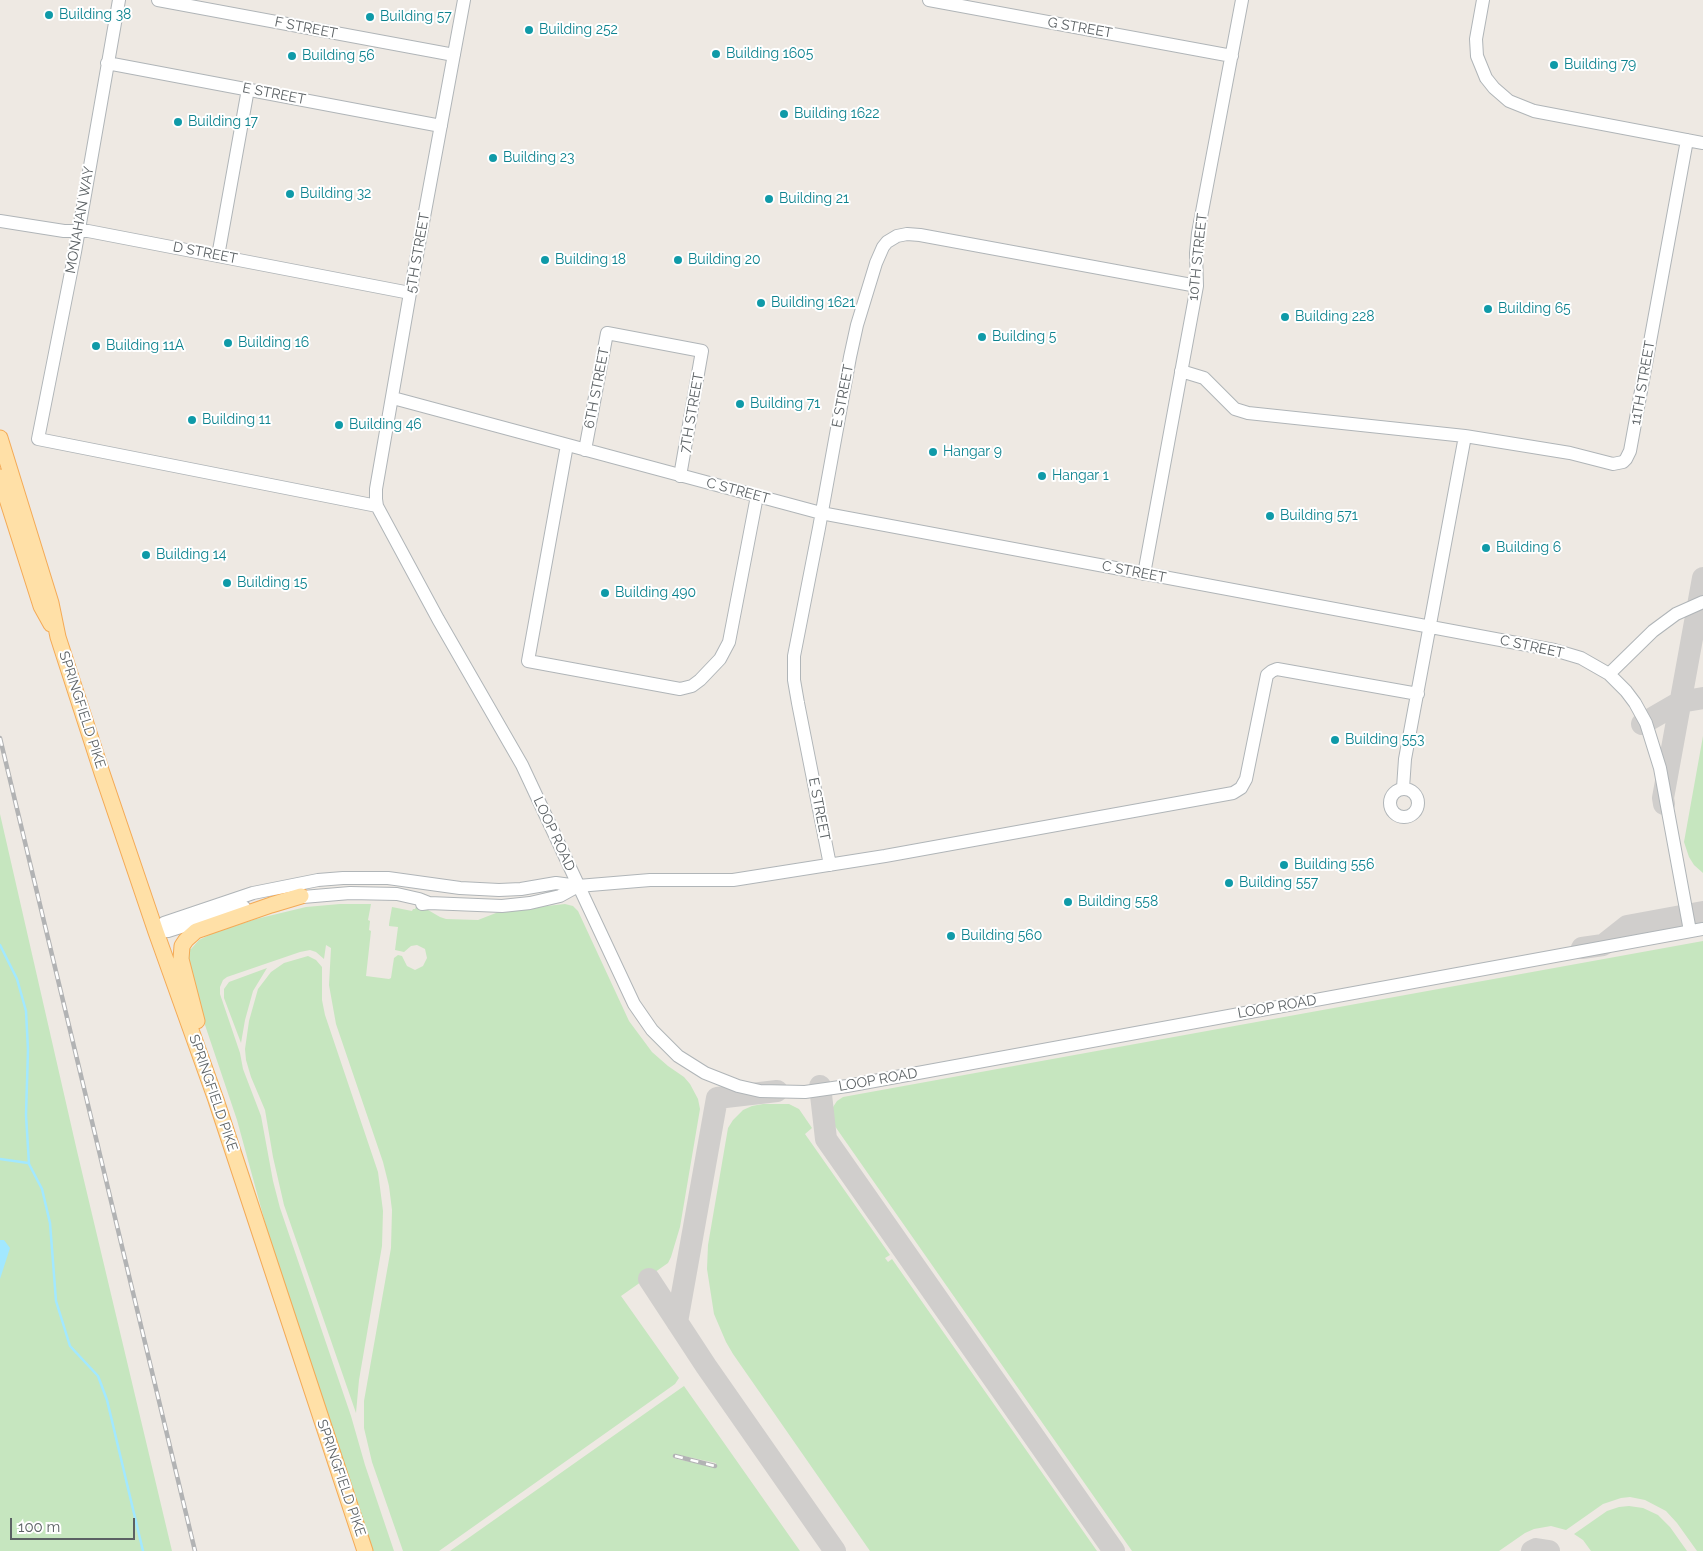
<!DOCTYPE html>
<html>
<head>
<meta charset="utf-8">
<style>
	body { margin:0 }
	#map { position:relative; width:1703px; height:1551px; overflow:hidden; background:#eee9e3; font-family:Raleway,sans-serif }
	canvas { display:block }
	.scale { position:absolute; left:10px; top:1518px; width:125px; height:22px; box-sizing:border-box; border:2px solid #5b6164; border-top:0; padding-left:6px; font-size:15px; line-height:18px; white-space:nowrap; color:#5b6164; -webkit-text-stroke:4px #fff; paint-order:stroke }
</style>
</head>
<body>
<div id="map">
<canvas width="1703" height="1551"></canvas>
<div class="scale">100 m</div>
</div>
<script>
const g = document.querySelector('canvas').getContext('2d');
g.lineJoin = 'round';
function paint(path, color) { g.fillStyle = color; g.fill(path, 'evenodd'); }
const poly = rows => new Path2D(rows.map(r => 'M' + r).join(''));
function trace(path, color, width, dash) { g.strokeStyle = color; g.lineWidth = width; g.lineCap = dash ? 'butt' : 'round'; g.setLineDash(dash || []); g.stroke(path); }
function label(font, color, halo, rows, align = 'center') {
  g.font = font + ' Raleway,sans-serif'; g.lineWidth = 4; g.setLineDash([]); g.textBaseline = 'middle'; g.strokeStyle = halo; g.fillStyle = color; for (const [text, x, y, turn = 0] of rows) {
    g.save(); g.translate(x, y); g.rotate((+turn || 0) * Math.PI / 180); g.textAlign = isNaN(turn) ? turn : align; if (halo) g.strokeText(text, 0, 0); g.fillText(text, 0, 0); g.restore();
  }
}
const green = poly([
	[1703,736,1703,873,1694,865,1689,857,1684,842],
	[0,814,77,1151,172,1551,0,1551],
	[340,904,371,904,368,920,370,921,369,930,371,931,366,976,389,979,391,978,394,958,398,955,402,956,407,966,415,970,423,966,427,958,425,949,417,945,411,946,404,952,395,950,398,927,389,926,389,924,392,907,412,911,413,909,415,909,416,907,428,910,440,917,446,919,478,920,501,911,565,904,573,906,578,911,629,1021,652,1052,668,1066,684,1077,690,1084,698,1099,700,1109,680,1227,671,1257,668,1263,621,1296,679,1378,675,1384,439,1551,403,1551,372,1462,364,1428,364,1401,391,1248,392,1210,389,1186,383,1162,336,1024,329,985,331,948,326,945,324,959,316,952,310,950,300,952,227,977,223,980,220,987,220,994,240,1053,243,1069,261,1116,273,1181,280,1208,351,1416,365,1465,394,1551,373,1551,272,1248,237,1120,204,1022,186,951,187,947,191,949,199,940,213,933,256,919,306,907],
	[1703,941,1703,1551,1697,1551,1677,1523,1666,1511,1645,1500,1630,1497,1621,1498,1603,1504,1566,1530,1551,1526,1534,1529,1525,1533,1499,1551,1132,1551,832,1122,832,1118,833,1107,837,1101,843,1097],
	[308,956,316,960,322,967,322,1000,325,1015,378,1172,383,1211,382,1246,359,1380,356,1413,284,1205,273,1157,265,1110,251,1077,246,1060,245,1049,249,1021,258,989,271,972,284,963],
	[267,968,253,991,245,1020,241,1043,224,998,224,989,229,982],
	[763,1104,789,1104,799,1109,812,1128,805,1134,890,1255,885,1258,888,1262,892,1259,1097,1551,870,1551,733,1354,726,1342,714,1314,707,1269,708,1245,728,1128,733,1120,743,1110,752,1106],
	[684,1386,800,1551,450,1551],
	[674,1454,716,1463,716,1468,673,1458],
	[1629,1506,1643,1508,1658,1515,1670,1527,1687,1551,1591,1551,1583,1540,1574,1534,1607,1511,1619,1507]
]);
const water = poly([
	[0,1240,4,1240,10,1248,0,1279]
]);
const stream = poly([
	[0,945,17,979,26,1011,28,1050,26,1115,29,1164,42,1189,50,1223,56,1301,70,1346,98,1376,107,1400,143,1551],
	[0,1159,28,1163]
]);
const taxiway = poly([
	[1642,724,1680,702,1703,698],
	[1664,804,1663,798,1703,578],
	[1582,948,1603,945,1627,926,1703,912],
	[820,1086,826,1139,1114,1551],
	[649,1279,706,1366,835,1551],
	[677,1322,717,1098,777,1091],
	[1532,1551,1536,1549,1549,1551]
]);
const minor = poly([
	[119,0,75,252,38,439,377,506],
	[158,0,454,55],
	[464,0,410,293,376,489,376,499,377,506,438,619,522,765,634,1004,652,1030,678,1056,705,1073,738,1086,760,1091,805,1092,847,1086,1703,929],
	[929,0,1232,56],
	[1483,0,1476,39,1477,56,1486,78,1494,88,1509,101,1534,111,1703,143],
	[107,63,441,126],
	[0,221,64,231,88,231,410,293],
	[218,256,248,89],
	[1181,371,1204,378,1235,409,1248,413,1465,436,1570,453,1613,464,1623,462,1626,459,1630,451,1687,140],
	[393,398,821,513,1554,650,1581,658,1609,674,1626,691,1635,703,1646,723,1660,768,1690,931],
	[567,445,528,661,680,689,692,686,700,680,720,659,729,642,757,496],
	[585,450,607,333,702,351,680,476],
	[1144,574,1197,286,1196,253,1198,233,1242,0],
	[1609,674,1653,631,1676,614,1703,602],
	[1403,788,1405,759,1465,436],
	'1390 803a14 14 0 1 1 28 0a14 14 0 1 1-28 0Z',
	[830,865,798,703,794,680,794,656,819,528,850,357,857,325,876,263,883,247,887,242,897,236,907,234,920,235,1197,286],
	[291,898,350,893,397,894,419,899,429,903],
	[422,904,429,903,502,906,530,903,560,896,578,886],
	[156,932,164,923,253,893,318,880,343,878,388,878,460,888,499,890,521,889,556,883,578,886,650,880,733,880,885,856,1233,793,1241,788,1246,779,1267,675,1272,671,1277,669,1418,694],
	[156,932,168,931,244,907]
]);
const major = poly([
	[0,438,51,603,58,637,102,773,156,932,216,1100,365,1551],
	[0,477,41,606,51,624],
	[197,1021,181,959,182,946,186,940,196,931,271,905,301,896]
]);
const rail = poly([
	[0,738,195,1551],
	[675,1456,715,1466]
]);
const markers = [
	[49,15,5,"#0f9aa8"],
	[370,17,5,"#0f9aa8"],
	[529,30,5,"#0f9aa8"],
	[716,54,5,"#0f9aa8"],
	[292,56,5,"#0f9aa8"],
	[1554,65,5,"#0f9aa8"],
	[784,114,5,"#0f9aa8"],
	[178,122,5,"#0f9aa8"],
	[493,158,5,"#0f9aa8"],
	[290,194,5,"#0f9aa8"],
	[769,199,5,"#0f9aa8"],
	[545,260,5,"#0f9aa8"],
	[678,260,5,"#0f9aa8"],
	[761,303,5,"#0f9aa8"],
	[1488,309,5,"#0f9aa8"],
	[1285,317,5,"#0f9aa8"],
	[982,337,5,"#0f9aa8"],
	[228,343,5,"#0f9aa8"],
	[96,346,5,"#0f9aa8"],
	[740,404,5,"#0f9aa8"],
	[192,420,5,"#0f9aa8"],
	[339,425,5,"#0f9aa8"],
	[933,452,5,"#0f9aa8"],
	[1042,476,5,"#0f9aa8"],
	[1270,516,5,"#0f9aa8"],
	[1486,548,5,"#0f9aa8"],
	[146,555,5,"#0f9aa8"],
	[227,583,5,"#0f9aa8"],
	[605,593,5,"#0f9aa8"],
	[1335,740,5,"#0f9aa8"],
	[1284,865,5,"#0f9aa8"],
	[1229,883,5,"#0f9aa8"],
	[1068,902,5,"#0f9aa8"],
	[951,936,5,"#0f9aa8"]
];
const cultureNames = [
	["Building 38",59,15],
	["Building 57",380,17],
	["Building 252",539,30],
	["Building 1605",726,54],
	["Building 56",302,56],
	["Building 79",1564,65],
	["Building 1622",794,114],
	["Building 17",188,122],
	["Building 23",503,158],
	["Building 32",300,194],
	["Building 21",779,199],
	["Building 18",555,260],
	["Building 20",688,260],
	["Building 1621",771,303],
	["Building 65",1498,309],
	["Building 228",1295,317],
	["Building 5",992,337],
	["Building 16",238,343],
	["Building 11A",106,346],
	["Building 71",750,404],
	["Building 11",202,420],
	["Building 46",349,425],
	["Hangar 9",943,452],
	["Hangar 1",1052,476],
	["Building 571",1280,516],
	["Building 6",1496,548],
	["Building 14",156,555],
	["Building 15",237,583],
	["Building 490",615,593],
	["Building 553",1345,740],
	["Building 556",1294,865],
	["Building 557",1239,883],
	["Building 558",1078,902],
	["Building 560",961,936]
];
const streetNames = [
	["F STREET",306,28,11],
	["G STREET",1080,28,10],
	["E STREET",274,94,11],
	["MONAHAN WAY",80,220,-80],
	["D STREET",205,253,11],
	["5TH STREET",418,253,-80],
	["10TH STREET",1198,257,-84],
	["11TH STREET",1643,383,-80],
	["6TH STREET",597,388,-79],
	["E STREET",843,396,-79],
	["7TH STREET",692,413,-80],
	["C STREET",738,491,15],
	["C STREET",1134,572,11],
	["C STREET",1532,647,12],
	["SPRINGFIELD PIKE",82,710,72],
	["E STREET",819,809,79],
	["LOOP ROAD",554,834,65],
	["LOOP ROAD",1277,1007,-10],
	["LOOP ROAD",878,1080,-10],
	["SPRINGFIELD PIKE",213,1093,71],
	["SPRINGFIELD PIKE",341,1478,71]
];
paint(green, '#c6e6bf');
paint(water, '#a2e8ff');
trace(stream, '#a2e8ff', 2.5);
trace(taxiway, '#d0cecc', 22);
trace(minor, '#b0b5b8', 14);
trace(major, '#f4aa56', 17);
trace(minor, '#fff', 12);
trace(major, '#ffe0a7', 15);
trace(rail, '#b2b3b4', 4.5);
trace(rail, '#fff', 2.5, [8]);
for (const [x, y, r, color] of markers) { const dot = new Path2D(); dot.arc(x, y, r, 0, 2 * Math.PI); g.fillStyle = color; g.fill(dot); trace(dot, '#fff', 2); }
label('14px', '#0d838f', '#fff', cultureNames, 'left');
label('14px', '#5b6164', '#fff', streetNames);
</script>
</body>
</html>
